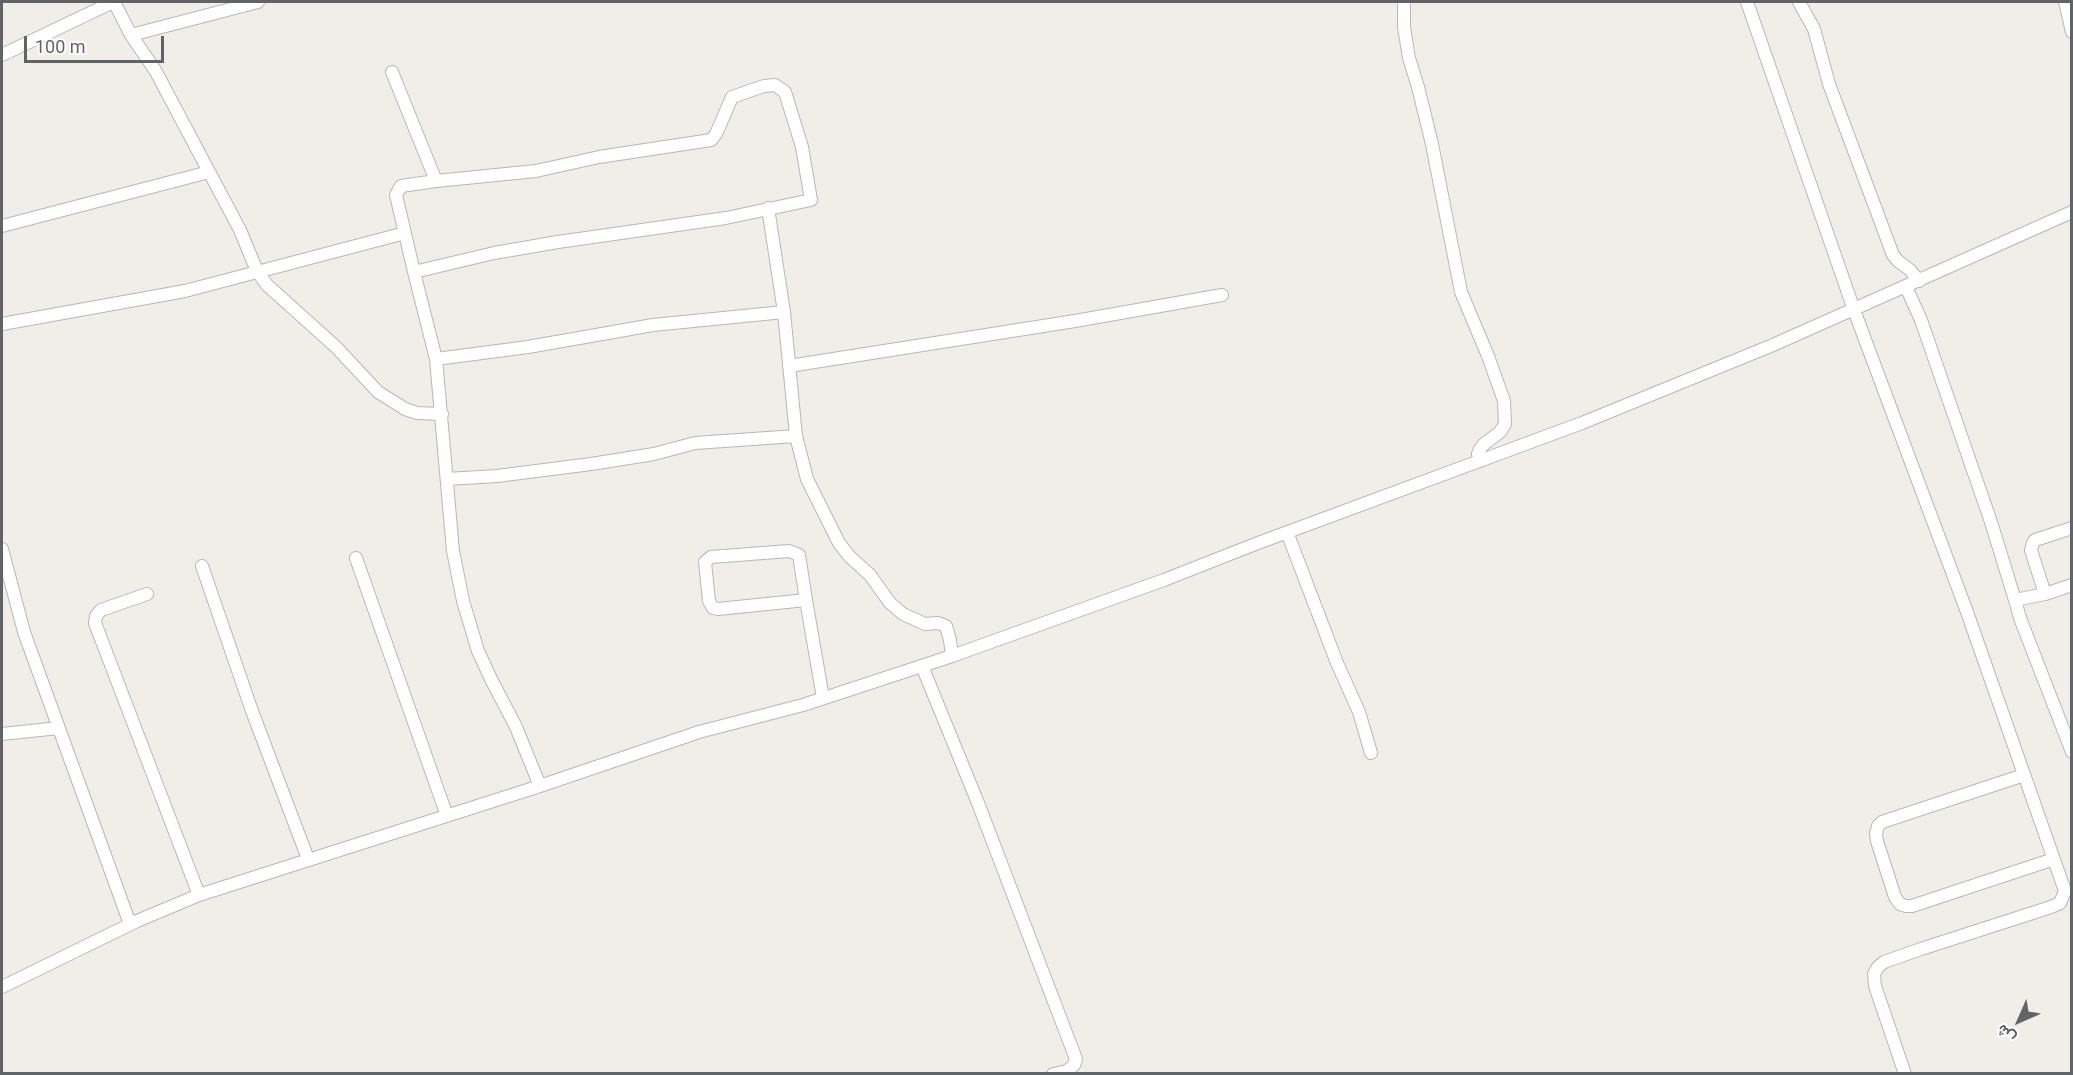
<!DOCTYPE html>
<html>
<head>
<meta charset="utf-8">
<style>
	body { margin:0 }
	#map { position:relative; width:2073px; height:1075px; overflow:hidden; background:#f1ede7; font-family:Roboto,Vazirmatn,sans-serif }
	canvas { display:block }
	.frame { position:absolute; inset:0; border:3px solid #5e6468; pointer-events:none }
	.north { position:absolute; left:1989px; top:991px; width:60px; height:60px; -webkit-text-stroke:4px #fff; paint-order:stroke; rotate:225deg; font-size:16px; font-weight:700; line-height:24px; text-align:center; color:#5e6468 }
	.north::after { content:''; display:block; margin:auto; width:21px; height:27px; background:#5e6468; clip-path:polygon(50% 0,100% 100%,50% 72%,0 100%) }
	.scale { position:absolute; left:24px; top:36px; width:140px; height:27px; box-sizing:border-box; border:3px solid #5e6468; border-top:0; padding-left:8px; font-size:18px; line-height:21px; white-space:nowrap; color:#5e6468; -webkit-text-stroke:4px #fff; paint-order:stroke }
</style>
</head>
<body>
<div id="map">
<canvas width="2073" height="1075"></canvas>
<div class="frame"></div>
<div class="north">ش</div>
<div class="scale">100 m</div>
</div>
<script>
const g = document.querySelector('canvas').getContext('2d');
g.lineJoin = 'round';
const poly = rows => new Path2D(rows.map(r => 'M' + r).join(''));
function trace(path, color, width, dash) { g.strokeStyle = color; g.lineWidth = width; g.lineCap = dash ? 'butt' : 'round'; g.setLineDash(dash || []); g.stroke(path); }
const minor = poly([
	[114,2,131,35,155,70,240,230,257,271,267,285,336,347,378,392,405,409,417,413,442,414],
	[1404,2,1404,27,1409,58,1418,87,1432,144,1461,292,1488,356,1504,401,1505,424,1500,432,1484,444,1480,449,1478,454,1480,461],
	[1747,2,1854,310,1967,612,2065,891,2060,903,2051,907,1921,949,1884,962,1878,967,1874,974,1875,986,1905,1074],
	[1799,2,1814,29,1829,84,1893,255,1898,261,1910,270,1919,281],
	[2065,2,2072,32],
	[131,35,258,2],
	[2,55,113,2],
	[392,72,436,181],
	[768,208,784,312,796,436,807,479,839,543,849,556,870,575,890,603,903,614,925,624,938,623,946,626,950,640,952,656],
	[2,226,209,172],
	[414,272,494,253,558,242,726,218,811,200,802,147,785,92,775,85,764,86,732,97,716,134,711,140,599,157,536,171,436,181,401,186,396,195,414,272,436,359,453,551,463,601,478,651,491,679,516,727,540,786],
	[1906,287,1921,320,1948,398,1991,522,2015,600,2045,594,2072,585],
	[2,324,185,291,405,233],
	[436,359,528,347,653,325,784,312],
	[789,366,1075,321,1222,295],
	[447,479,497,476,591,464,654,454,695,443,796,436],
	[1287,532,1337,663,1359,712,1371,753],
	[2,549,24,632,130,924],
	[356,558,447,816],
	[202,566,252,711,308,859],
	[147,594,101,610,96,616,95,623,199,895],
	[2045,594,2031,550,2033,543,2035,540,2072,528],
	[806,600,718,609,713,608,709,601,705,562,711,557,789,551,797,554,799,555,806,600,823,698],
	[2015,600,2020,618,2072,752],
	[922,666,978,803,1076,1059,1074,1065,1067,1071,1053,1074],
	[2,734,59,728],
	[2024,775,1882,822,1878,826,1876,834,1877,841,1895,897,1900,904,1906,906,1912,906,2054,859],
	[2,987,137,921,199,895,540,786,699,732,803,705,952,656,1164,580,1258,543,1582,423,1773,345,2072,212]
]);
trace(minor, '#b4b8bc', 14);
trace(minor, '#fff', 12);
</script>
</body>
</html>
